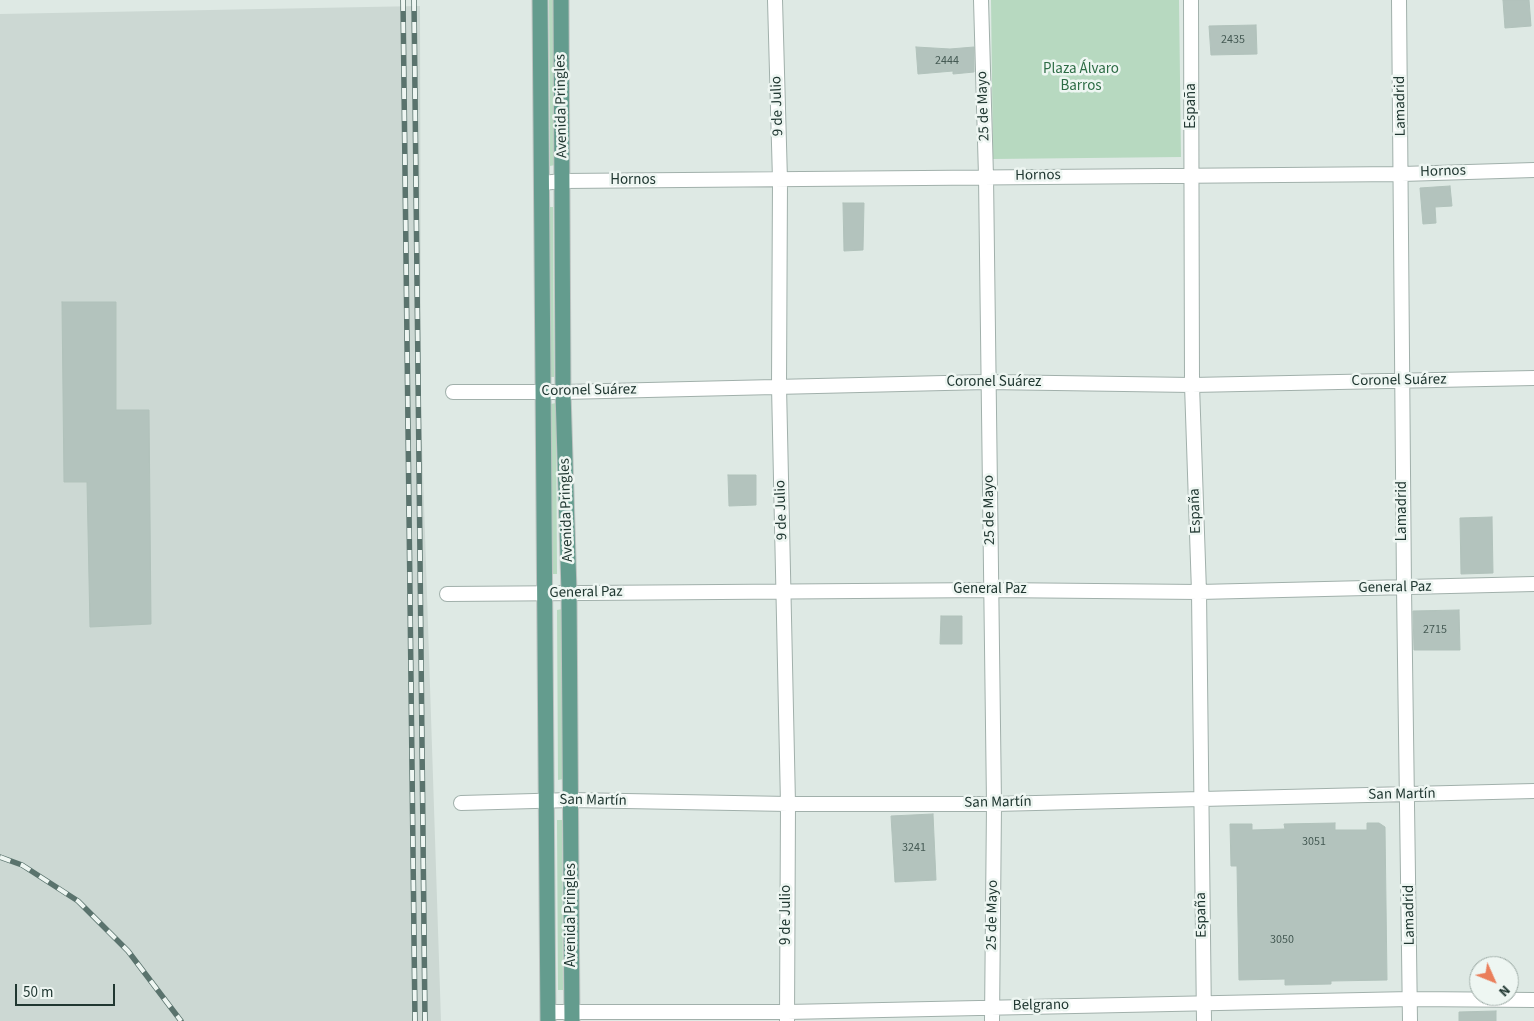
<!DOCTYPE html>
<html>
<head>
<meta charset="utf-8">
<style>
	body { margin:0 }
	#map { position:relative; width:1534px; height:1021px; overflow:hidden; background:#dee9e4; font-family:"Source Sans 3",sans-serif }
	canvas { display:block }
	.north { position:absolute; left:1469px; top:956px; width:50px; height:50px; box-sizing:border-box; background:#eef6f2; border:1px solid #9caaa5; border-radius:50%; rotate:134deg; font-size:14px; font-weight:700; line-height:20px; text-align:center; color:#203731 }
	.north::after { content:''; display:block; margin:auto; width:18px; height:22px; background:#ea7e5a; clip-path:polygon(50% 0,100% 100%,50% 72%,0 100%) }
	.scale { position:absolute; left:15px; top:984px; width:100px; height:22px; box-sizing:border-box; border:2px solid #203731; border-top:0; padding-left:6px; font-size:15px; line-height:18px; white-space:nowrap; color:#203731; -webkit-text-stroke:4px #eef6f2; paint-order:stroke }
</style>
</head>
<body>
<div id="map">
<canvas width="1534" height="1021"></canvas>
<div class="north">N</div>
<div class="scale">50 m</div>
</div>
<script>
const g = document.querySelector('canvas').getContext('2d');
g.lineJoin = 'round';
function paint(path, color) { g.fillStyle = color; g.fill(path, 'evenodd'); }
const poly = rows => new Path2D(rows.map(r => 'M' + r).join(''));
function trace(path, color, width, dash) { g.strokeStyle = color; g.lineWidth = width; g.lineCap = dash ? 'butt' : 'round'; g.setLineDash(dash || []); g.stroke(path); }
function label(font, color, halo, rows, align = 'center') {
  g.font = font + ' "Source Sans 3",sans-serif'; g.lineWidth = 5; g.setLineDash([]); g.textBaseline = 'middle'; g.strokeStyle = halo; g.fillStyle = color; for (const [text, x, y, turn = 0] of rows) {
    g.save(); g.translate(x, y); g.rotate((+turn || 0) * Math.PI / 180); g.textAlign = isNaN(turn) ? turn : align; if (halo) g.strokeText(text, 0, 0); g.fillText(text, 0, 0); g.restore();
  }
}
const built = poly([
	[420,6,421,412,441,1021,0,1021,0,14]
]);
const green = poly([
	[549,0,554,0,555,165,550,166],
	[991,0,1179,0,1181,157,993,159],
	[548,207,553,207,554,377,549,377],
	[556,403,557,574,552,574,551,404],
	[562,609,563,779,558,780,557,610],
	[557,820,562,820,563,990,558,990]
]);
const building = poly([
	[1503,0,1529,0,1531,26,1505,28,1503,0],
	[1256,25,1257,54,1211,55,1209,26,1256,25],
	[916,47,950,49,974,47,974,72,953,74,953,71,918,74,916,47],
	[1450,186,1452,206,1435,207,1436,223,1423,224,1420,188,1450,186],
	[843,203,864,203,863,250,844,251,843,203],
	[62,302,116,302,116,410,149,410,151,624,90,627,87,482,64,482,62,302],
	[728,475,756,475,756,505,729,506,728,475],
	[1492,517,1493,573,1461,574,1460,518,1492,517],
	[1459,610,1460,650,1414,650,1413,611,1459,610],
	[941,616,962,616,962,644,940,644,941,616],
	[933,814,936,880,895,882,891,816,933,814],
	[1335,823,1335,830,1367,830,1367,823,1379,823,1385,827,1387,980,1331,981,1331,984,1285,985,1285,979,1239,980,1237,866,1231,866,1230,824,1252,824,1252,830,1285,829,1284,824,1335,823],
	[1496,1011,1496,1021,1459,1021,1459,1012,1496,1011]
]);
const minor = poly([
	[775,0,780,180,779,386,788,804,787,1021],
	[981,0,986,176,994,804,992,1021],
	[1191,0,1192,385,1199,592,1204,1021],
	[1399,0,1404,588,1410,1021],
	[542,183,563,181,1402,174,1534,170],
	[453,392,563,392,987,382,1192,385,1534,378],
	[447,594,992,590,1199,592,1534,584],
	[461,803,571,800,788,804,994,804,1534,791],
	[548,1012,787,1012,1411,999,1534,1000]
]);
const major = poly([
	[540,0,548,1021],
	[561,0,563,392,569,592,572,1021]
]);
const rail = poly([
	[403,0,415,1021],
	[414,0,425,1021],
	[0,857,22,865,78,901,128,951,181,1021]
]);
const numberNames = [
	["2435",1233,40],
	["2444",947,61],
	["2715",1435,630],
	["3051",1314,842],
	["3241",914,848],
	["3050",1282,940]
];
const parkNames = [
	["Plaza Álvaro",1081,70],
	["Barros",1081,87]
];
const streetNames = [
	["Avenida Pringles",562,106,-91],
	["9 de Julio",778,106,-92],
	["25 de Mayo",984,106,-92],
	["España",1192,106,-90],
	["Lamadrid",1401,106,-91],
	["Hornos",1443,172,-2],
	["Hornos",1038,176,-1],
	["Hornos",633,181],
	["Coronel Suárez",1399,381,-1],
	["Coronel Suárez",994,383],
	["Coronel Suárez",589,391,-1],
	["Avenida Pringles",567,510,-92],
	["9 de Julio",782,510,-92],
	["25 de Mayo",990,510,-91],
	["España",1196,511,-92],
	["Lamadrid",1403,511,-90],
	["General Paz",1395,588,-1],
	["General Paz",990,590],
	["General Paz",586,593,-1],
	["San Martín",1402,795,-1],
	["San Martín",593,801,1],
	["San Martín",998,803,-1],
	["Avenida Pringles",572,915,-90],
	["9 de Julio",787,915,-90],
	["25 de Mayo",993,915,-89],
	["España",1202,915,-91],
	["Lamadrid",1410,915,-91],
	["Belgrano",1041,1006,-1]
];
paint(built, '#ccd8d3');
paint(green, '#b7d9c0');
paint(building, '#b3c3bd');
trace(building, '#b1c2bb', 1);
trace(minor, '#a1b0ab', 16);
trace(major, '#bcc3c1', 17);
trace(minor, '#fff', 14);
trace(major, '#649c8e', 15);
trace(rail, '#5a736d', 5.5);
trace(rail, '#eef6f2', 4, [11]);
label('12px', '#455a54', null, numberNames);
label('15px', '#2d6c45', '#eef6f2', parkNames);
label('15px', '#203731', '#eef6f2', streetNames);
</script>
</body>
</html>
